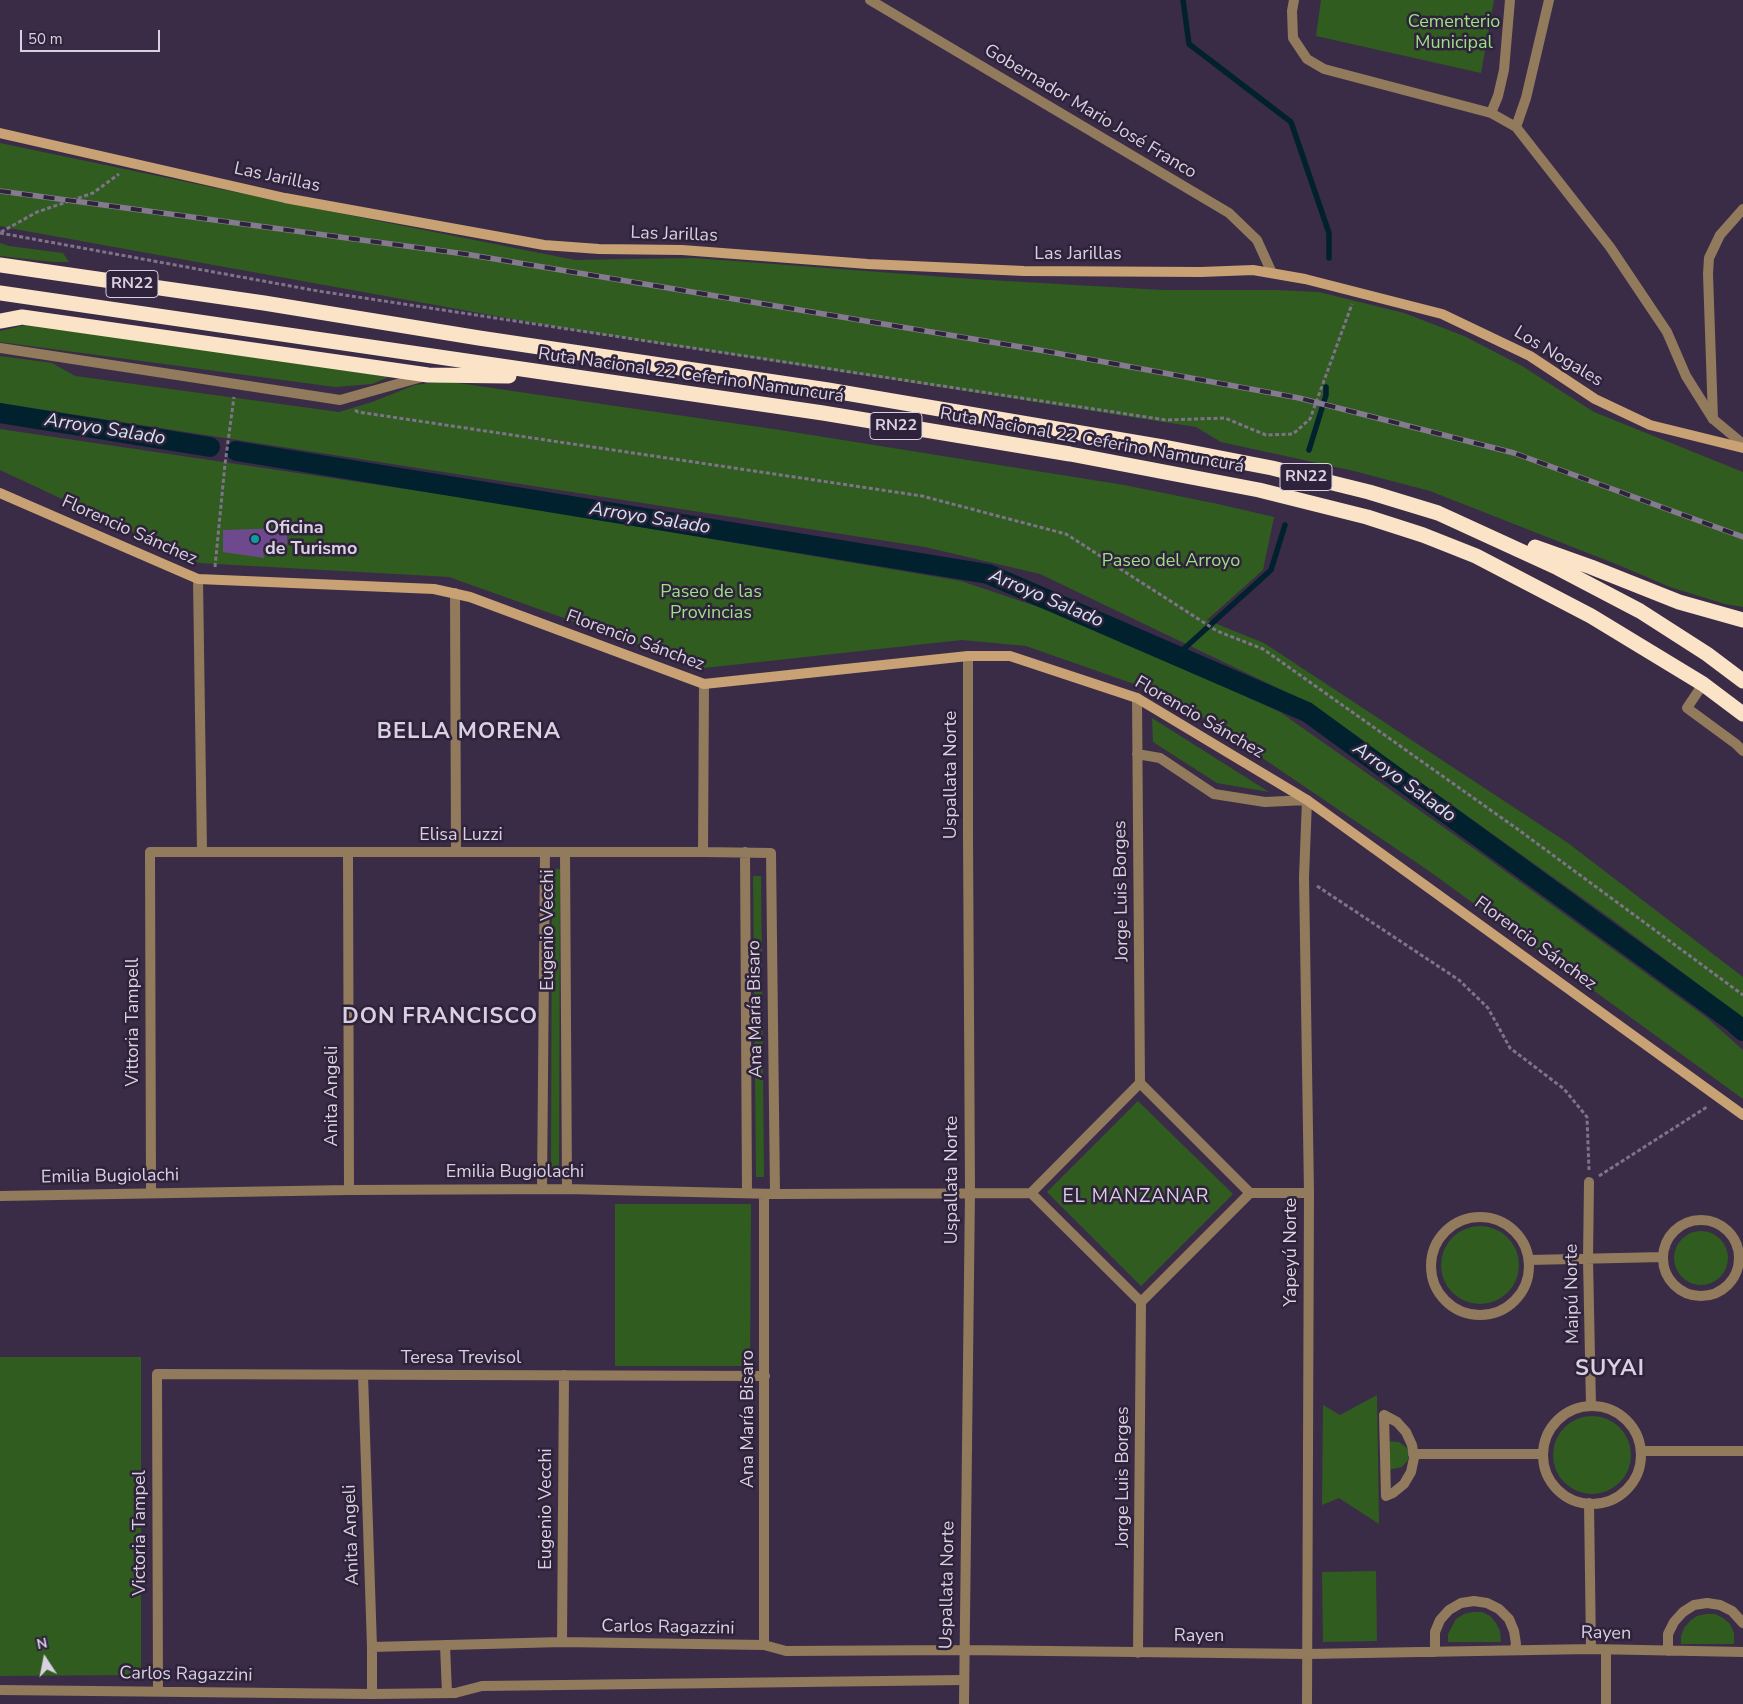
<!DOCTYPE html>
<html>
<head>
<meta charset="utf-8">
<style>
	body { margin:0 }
	#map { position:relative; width:1743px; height:1704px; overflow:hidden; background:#3a2c46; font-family:"Nunito Sans",sans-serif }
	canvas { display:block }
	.north { position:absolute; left:20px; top:1634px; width:50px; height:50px; -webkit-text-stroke:4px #2f223b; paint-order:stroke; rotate:349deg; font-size:14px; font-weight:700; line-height:20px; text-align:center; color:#d9d1e1 }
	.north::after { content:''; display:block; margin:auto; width:18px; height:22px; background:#d9d1e1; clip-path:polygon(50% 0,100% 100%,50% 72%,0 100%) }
	.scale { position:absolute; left:20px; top:30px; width:140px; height:22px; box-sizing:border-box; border:2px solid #d9d1e1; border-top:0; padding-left:6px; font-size:15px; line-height:18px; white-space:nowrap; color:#d9d1e1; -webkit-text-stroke:4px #2f223b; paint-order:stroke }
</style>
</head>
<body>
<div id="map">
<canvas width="1743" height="1704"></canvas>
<div class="north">N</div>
<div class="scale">50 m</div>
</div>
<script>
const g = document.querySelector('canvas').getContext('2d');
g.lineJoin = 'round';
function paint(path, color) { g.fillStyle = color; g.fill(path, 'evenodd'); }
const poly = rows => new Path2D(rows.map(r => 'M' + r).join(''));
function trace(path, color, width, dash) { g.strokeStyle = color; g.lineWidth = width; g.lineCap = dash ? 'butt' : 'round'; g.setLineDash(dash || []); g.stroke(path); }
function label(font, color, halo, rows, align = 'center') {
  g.font = font + ' "Nunito Sans",sans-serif'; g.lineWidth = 5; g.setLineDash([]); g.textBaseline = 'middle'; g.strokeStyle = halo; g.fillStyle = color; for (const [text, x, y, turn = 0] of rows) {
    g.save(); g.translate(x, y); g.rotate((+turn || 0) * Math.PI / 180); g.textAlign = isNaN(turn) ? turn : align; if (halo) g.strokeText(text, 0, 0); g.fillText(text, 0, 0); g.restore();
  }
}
const green = poly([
	[1321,0,1494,0,1481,73,1316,36],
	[0,143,268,199,575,260,694,258,972,279,1162,290,1274,290,1319,292,1404,313,1464,336,1522,366,1594,412,1743,472,1743,607,1725,604,1670,587,1621,566,1430,491,1354,471,1221,442,1196,427,579,331,9,228,0,226],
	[0,243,9,246,63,253,69,262,54,262,0,256],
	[30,324,389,377,372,384,335,387,0,342,0,331],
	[0,356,52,363,75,376,339,412,372,402,415,385,444,381,780,430,1124,485,1218,504,1274,517,1263,570,1207,620,1264,643,1568,843,1743,977,1743,1018,1613,920,1309,703,1040,574,925,547,0,403],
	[0,429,480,500,961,581,1080,621,1280,712,1480,853,1706,1017,1743,1050,1743,1099,1429,871,1174,698,1026,646,962,640,704,668,449,577,199,563,0,470],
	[1152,718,1269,792,1217,783,1153,742],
	[552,869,560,869,559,1171,551,1171],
	[753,876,761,876,764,1177,756,1177],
	[1138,1101,1233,1194,1141,1286,1047,1192],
	[615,1204,751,1204,750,1366,615,1366],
	'1441 1265a39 39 0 1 1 78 0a39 39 0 1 1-78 0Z',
	'1674 1258a27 27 0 1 1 54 0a27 27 0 1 1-54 0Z',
	[0,1357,141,1357,141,1675,0,1676],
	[1377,1395,1379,1524,1339,1498,1322,1505,1323,1405,1340,1415],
	'1553 1455a39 39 0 1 1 78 0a39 39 0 1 1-78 0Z',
	[1387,1441,1399,1442,1406,1447,1408,1451,1408,1460,1402,1467,1388,1470],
	[1376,1571,1377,1641,1323,1642,1322,1572],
	[1473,1612,1482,1612,1490,1616,1496,1623,1500,1631,1501,1642,1448,1642,1448,1634,1456,1619,1464,1614],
	[1706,1614,1715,1614,1723,1618,1730,1624,1734,1633,1734,1644,1681,1644,1681,1636,1684,1628,1690,1621,1697,1616]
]);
const stream = poly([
	[1183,0,1189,44,1291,122,1329,233,1329,258],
	[1309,450,1326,395,1326,387],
	[1177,655,1271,570,1285,525]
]);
const canal = poly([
	[0,413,210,447],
	[236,451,988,574,1307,712,1733,1022,1743,1031]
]);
const building = poly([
	[287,528,287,548,263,550,264,558,223,552,223,530]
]);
const path = poly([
	[1,232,37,212,93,193,119,174],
	[0,233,318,291,1166,420,1225,418,1266,435,1293,434,1310,419,1352,304],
	[355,410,358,412,922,496,1066,534,1217,631,1263,649,1516,828,1743,995],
	[215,567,225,464,234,397],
	[1317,886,1459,980,1488,1008,1510,1048,1564,1089,1587,1117,1589,1170],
	[1599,1176,1707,1107]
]);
const lane = poly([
	[0,348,340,400,422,377],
	[1713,419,1708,274,1709,258,1720,235,1743,209],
	[455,1693,482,1686,963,1680]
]);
const street = poly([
	[870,0,1229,213,1257,240,1272,273],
	[1294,0,1292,11,1293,38,1307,59,1324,69,1491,113,1516,127],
	[1549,0,1526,98,1516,127,1610,247,1667,332,1686,376,1713,419,1743,444],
	[1491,113,1498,96,1504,70,1510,0],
	[198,579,202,852],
	[455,593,456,851],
	[1703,684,1687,708,1736,744,1743,751],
	[1137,698,1140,1083],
	[1137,754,1160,758,1214,794,1265,802,1307,800,1304,877,1309,1193,1307,1704],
	[565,852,567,1189],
	[703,852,704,684],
	[745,852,747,1193],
	[348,853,349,1190],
	[1140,1083,1250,1193,1141,1302,1031,1193,1140,1083],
	[1589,1182,1588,1259,1591,1406],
	[542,1189,545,852],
	[151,1192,150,852,703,852,771,853,775,1194],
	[1250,1193,1309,1193],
	[764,1194,764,1645],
	[0,1196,349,1190,567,1189,775,1194,1031,1193],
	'1431 1266a49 49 0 1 1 98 0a49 49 0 1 1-98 0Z',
	'1663 1258a38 38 0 1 1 76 0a38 38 0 1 1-76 0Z',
	[1529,1260,1663,1257],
	[363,1375,372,1647,372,1694],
	'1543 1455a49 49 0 1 1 98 0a49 49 0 1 1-98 0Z',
	[1384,1415,1397,1422,1406,1432,1412,1445,1414,1458,1411,1472,1404,1484,1393,1493,1386,1496,1384,1415],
	[1641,1451,1743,1451],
	[1413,1454,1543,1454],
	[1589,1503,1591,1649],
	[562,1642,564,1375],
	[445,1645,447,1693],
	[372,1647,562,1642,764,1645,786,1651,963,1650,1307,1654,1591,1649,1743,1652],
	[1668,1651,1668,1634,1674,1622,1683,1612,1694,1605,1707,1603,1720,1605,1732,1611,1743,1623],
	[1435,1652,1435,1632,1440,1620,1449,1610,1461,1603,1474,1601,1487,1603,1499,1609,1509,1619,1514,1631,1516,1644,1514,1650],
	[1138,1653,1141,1302],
	[0,1690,372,1694,455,1693],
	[158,1691,157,1374,765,1376],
	[964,1704,970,1192,968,834,968,656],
	[1606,1704,1606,1650]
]);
const secondary = poly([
	[0,133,285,198,544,245,599,249,682,250,868,264,1024,271,1201,272,1253,270,1305,279,1442,314,1530,356,1595,399,1650,425,1743,448],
	[0,493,198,579,434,589,470,597,704,684,968,656,1010,656,1137,698,1307,800,1743,1115]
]);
const highway = poly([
	[0,265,264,303,479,338,828,390,1163,447,1272,468,1369,492,1438,513,1558,568,1640,611,1707,654,1743,681],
	[0,293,823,413,1070,454,1259,490,1367,517,1423,535,1476,556,1591,616,1703,684,1743,714],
	[0,321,22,317,428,375,509,376],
	[1535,547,1591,567,1679,602,1743,620]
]);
const rail = poly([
	[0,191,465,254,1045,351,1299,398,1514,453,1743,537]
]);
const markers = [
	[255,539,5,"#0f9aa8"]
];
const shields = [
	[132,284,52],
	[896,426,52],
	[1306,477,52]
];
const shieldNames = [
	["RN22",132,284],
	["RN22",896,426],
	["RN22",1306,477]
];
const parkNames = [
	["Cementerio",1454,23],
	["Municipal",1454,44],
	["Paseo del Arroyo",1171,562],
	["Paseo de las",711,593],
	["Provincias",711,614]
];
const streetNames = [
	["Gobernador Mario José Franco",1090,112,31],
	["Las Jarillas",277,178,12],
	["Las Jarillas",674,235,2],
	["Las Jarillas",1078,255],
	["Los Nogales",1558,357,31],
	["Ruta Nacional 22 Ceferino Namuncurá",691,376,8],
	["Ruta Nacional 22 Ceferino Namuncurá",1092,441,10],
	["Florencio Sánchez",129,531,24],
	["Florencio Sánchez",635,641,20],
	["Florencio Sánchez",1199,718,30],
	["Uspallata Norte",952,775,-90],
	["Elisa Luzzi",461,836],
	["Jorge Luis Borges",1122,891,-91],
	["Eugenio Vecchi",549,930,-90],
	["Florencio Sánchez",1535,944,36],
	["Ana María Bisaro",756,1009,-91],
	["Vittoria Tampell",134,1022,-90],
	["Anita Angeli",333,1096,-90],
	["Emilia Bugiolachi",515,1173],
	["Emilia Bugiolachi",110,1177,-1],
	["Uspallata Norte",953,1180,-90],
	["Yapeyú Norte",1292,1252,-90],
	["Maipú Norte",1573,1294,-91],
	["Teresa Trevisol",461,1359],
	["Ana María Bisaro",749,1419,-90],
	["Jorge Luis Borges",1124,1477,-90],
	["Eugenio Vecchi",547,1509,-90],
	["Victoria Tampel",141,1533,-90],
	["Anita Angeli",352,1535,-92],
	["Uspallata Norte",948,1585,-89],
	["Carlos Ragazzini",668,1628,1],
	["Rayen",1606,1634,1],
	["Rayen",1199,1637],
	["Carlos Ragazzini",186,1675,1]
];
const poiNames = [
	["Oficina",265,529],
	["de Turismo",265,550]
];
const waterNames = [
	["Arroyo Salado",105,430,9],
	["Arroyo Salado",650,519,9],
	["Arroyo Salado",1046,599,23],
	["Arroyo Salado",1404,783,36]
];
const neighbourhoodNames = [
	["EL MANZANAR",1136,1197]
];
const districtNames = [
	["BELLA MORENA",469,733],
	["DON FRANCISCO",440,1018],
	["SUYAI",1610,1370]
];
paint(green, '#305c20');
trace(stream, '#02212f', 5.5);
trace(canal, '#02212f', 20);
paint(building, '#6f498d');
trace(path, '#7e7389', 3, [4, 2.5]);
trace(lane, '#927a5d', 10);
trace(street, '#927a5d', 10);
trace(secondary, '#c8a174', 10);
trace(highway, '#fbe3c8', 15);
trace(rail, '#857a90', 5.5);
trace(rail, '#2f223b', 4, [11]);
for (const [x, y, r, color] of markers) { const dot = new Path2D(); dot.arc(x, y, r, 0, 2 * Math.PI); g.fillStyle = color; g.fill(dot); trace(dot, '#2f223b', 2); }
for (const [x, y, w] of shields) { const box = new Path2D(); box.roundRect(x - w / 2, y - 13.5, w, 27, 4); g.fillStyle = '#2f223b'; g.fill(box); trace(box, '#d9d1e1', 1); }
label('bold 16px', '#d9d1e1', null, shieldNames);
label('18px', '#9ce184', '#2f223b', parkNames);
label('18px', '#d9d1e1', '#2f223b', streetNames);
label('bold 18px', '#d9d1e1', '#2f223b', poiNames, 'left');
label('italic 19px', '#d0e5f1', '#2f223b', waterNames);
g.letterSpacing = '1px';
label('19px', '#d9d1e1', '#2f223b', neighbourhoodNames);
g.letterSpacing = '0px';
g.letterSpacing = '1px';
label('bold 22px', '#d9d1e1', '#2f223b', districtNames);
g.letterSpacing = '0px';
</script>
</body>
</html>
